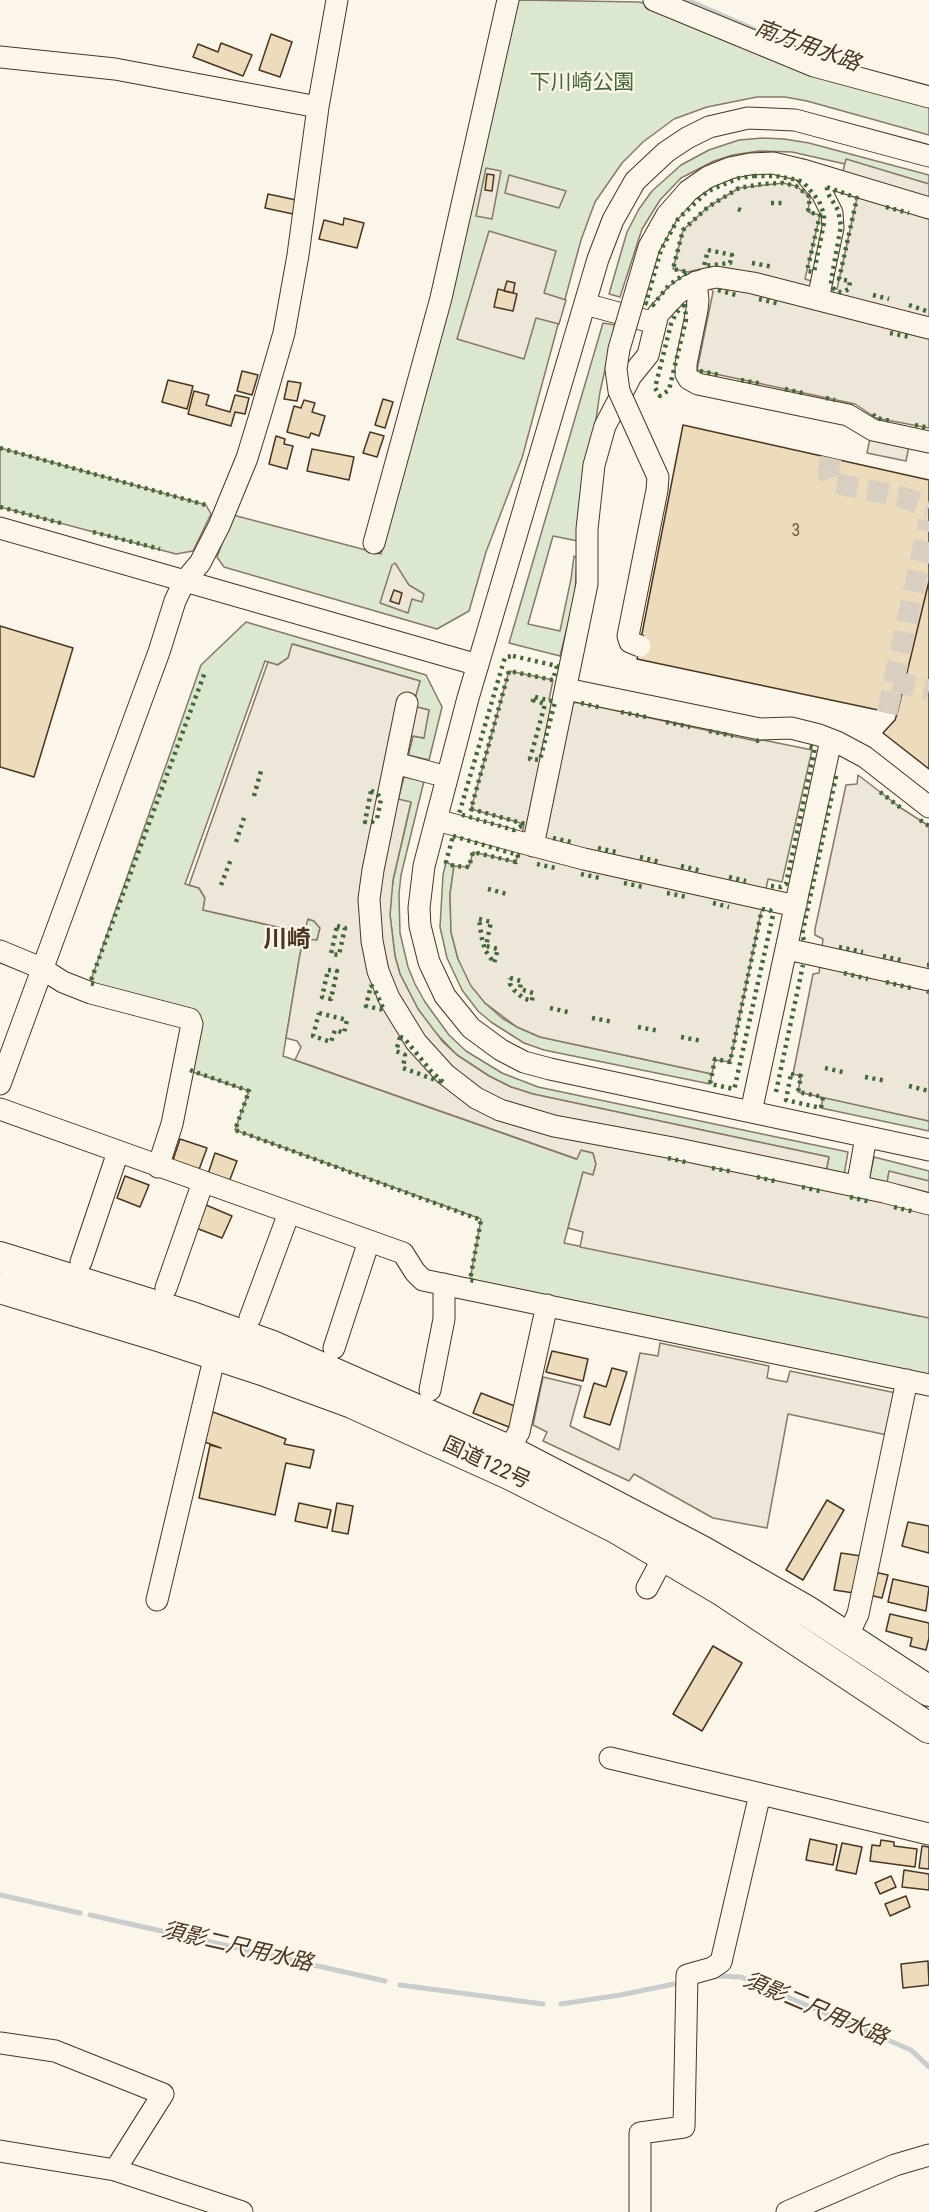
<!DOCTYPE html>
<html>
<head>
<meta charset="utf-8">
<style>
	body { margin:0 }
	canvas { display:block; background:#fbf6e9 }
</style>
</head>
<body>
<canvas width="929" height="2212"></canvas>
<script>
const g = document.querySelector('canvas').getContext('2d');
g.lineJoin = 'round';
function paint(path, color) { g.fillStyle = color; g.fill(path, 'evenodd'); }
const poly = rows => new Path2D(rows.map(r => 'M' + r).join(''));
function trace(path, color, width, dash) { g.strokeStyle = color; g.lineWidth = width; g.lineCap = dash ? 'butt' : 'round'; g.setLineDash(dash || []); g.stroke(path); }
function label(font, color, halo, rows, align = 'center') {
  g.font = font + ' "Roboto Condensed","Noto Sans JP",sans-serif'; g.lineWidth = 4.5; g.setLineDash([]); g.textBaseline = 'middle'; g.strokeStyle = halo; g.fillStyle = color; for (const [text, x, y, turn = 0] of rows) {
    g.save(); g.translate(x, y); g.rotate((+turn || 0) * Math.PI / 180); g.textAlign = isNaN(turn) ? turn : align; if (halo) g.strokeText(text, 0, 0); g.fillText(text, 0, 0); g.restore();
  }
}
const green = poly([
	[519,0,639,2,659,6,929,102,929,135,807,101,785,97,757,97,707,107,674,119,643,142,622,163,595,202,581,240,522,458,486,552,469,611,437,629,224,567,217,557,233,515,381,554,454,276,513,6,519,0],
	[763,138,784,139,809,143,929,175,929,184,847,160,845,164,792,152,759,151,733,155,714,161,681,178,660,200,642,229,620,297,609,294,627,232,639,209,652,191,681,165,709,150,739,140,763,138],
	[603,323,615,325,600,392,578,541,553,536,528,624,560,631,571,579,574,556,577,558,575,596,560,656,509,643,603,323],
	[0,448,206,505,211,514,193,551,176,554,0,507,0,448],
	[246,622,426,675,442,707,429,760,408,755,413,736,423,738,429,710,417,707,414,701,420,681,293,644,288,658,277,665,265,661,185,884,199,888,205,898,203,910,303,933,307,919,314,921,320,928,317,940,304,939,300,954,283,1056,576,1159,581,1150,593,1153,596,1164,593,1175,583,1173,564,1243,919,1316,929,1304,929,1378,470,1280,481,1219,235,1130,249,1091,190,1071,200,1015,131,999,90,983,201,665,246,622],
	[404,777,424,781,401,875,399,894,400,933,408,967,415,984,425,1002,449,1035,466,1051,502,1073,538,1087,848,1152,844,1175,826,1172,829,1157,533,1094,511,1087,489,1076,457,1055,431,1028,418,1009,400,974,395,956,390,915,391,897,393,880,411,803,398,800,404,777],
	[446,862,454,866,450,894,451,932,458,959,485,1003,502,1018,517,1027,540,1037,712,1074,710,1084,544,1050,524,1043,491,1022,478,1011,462,990,447,958,440,927,443,875,446,862],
	[823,1097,929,1121,929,1131,821,1108,823,1097],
	[874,1157,929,1171,929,1181,889,1172,887,1184,869,1180,874,1157]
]);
const parking = poly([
	[846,159,929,184,929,428,876,418,855,404,697,370,713,292,700,269,688,272,673,269,683,230,708,207,739,188,783,183,796,186,810,197,808,212,820,215,805,279,837,289,857,198,842,192,843,171,846,159],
	[486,168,501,171,492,219,476,216,486,168],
	[509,175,566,191,559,208,505,193,509,175],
	[489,231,556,251,544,293,566,300,559,324,536,318,524,359,457,339,489,231],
	[870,438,909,446,906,461,867,453,870,438],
	[395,563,409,585,424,594,422,602,412,599,408,613,380,603,392,565,395,563],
	[292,644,420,681,414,702,417,707,429,710,424,738,413,736,398,799,411,802,393,880,390,915,395,956,400,974,418,1009,443,1042,457,1055,489,1076,511,1087,533,1094,829,1157,826,1171,887,1183,889,1171,929,1181,929,1318,580,1247,583,1232,568,1228,583,1172,593,1175,596,1164,593,1153,581,1150,577,1159,295,1060,301,1047,297,1041,286,1038,300,954,304,939,317,940,320,928,314,921,308,919,304,933,203,910,205,898,199,888,189,885,268,662,278,665,288,658,292,644],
	[509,671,553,680,549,700,555,702,581,703,756,741,763,740,812,750,782,882,768,879,730,1062,715,1060,712,1074,540,1037,517,1027,485,1003,471,986,458,959,451,932,450,894,454,866,469,867,473,852,516,862,524,824,471,809,509,671],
	[858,775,901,808,929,826,929,1121,798,1092,801,1076,793,1074,813,974,819,973,823,939,815,935,815,929,846,785,857,784,858,775],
	[660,1343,769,1366,767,1378,776,1380,787,1382,790,1371,896,1393,887,1435,788,1414,767,1528,713,1518,634,1474,629,1481,543,1441,547,1432,533,1425,543,1377,581,1386,570,1426,619,1450,640,1353,658,1356,660,1343]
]);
const stream = poly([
	[687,0,781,41],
	[798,48,832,60],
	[0,1895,80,1913],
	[90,1915,385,1981],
	[715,1976,741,1977,911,2050,929,2067],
	[400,1985,543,2004],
	[561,2004,620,1995,674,1984]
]);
const building = poly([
	[271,34,292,42,280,77,259,70,271,34],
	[221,43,252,55,243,76,193,57,198,44,218,52,221,43],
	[487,174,494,175,492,191,485,190,487,174],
	[268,194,296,200,293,214,265,208,268,194],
	[344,218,364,223,357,248,319,239,324,220,343,225,344,218],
	[507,281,515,283,513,293,504,291,507,281],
	[498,289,517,294,513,311,494,307,498,289],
	[242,371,258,375,252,395,237,391,242,371],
	[168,380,193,386,187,409,162,402,168,380],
	[288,381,301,383,297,401,284,399,288,381],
	[194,391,209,395,206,405,230,412,235,395,249,398,245,414,235,412,231,426,188,414,194,391],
	[383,399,393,402,385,428,375,425,383,399],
	[304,400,315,403,312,412,325,416,319,436,311,433,309,438,287,432,294,406,301,408,304,400],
	[683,425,929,480,929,581,897,714,637,659,683,425],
	[370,432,384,436,377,457,363,453,370,432],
	[276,436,285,439,284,444,293,446,287,469,269,464,276,436],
	[312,449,354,457,349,480,307,471,312,449],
	[929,581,929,769,883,733,895,720,897,714,929,581],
	[394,590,402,593,399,604,390,601,394,590],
	[0,626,73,648,34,777,0,767,0,626],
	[180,1139,207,1148,197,1175,171,1166,180,1139],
	[215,1153,237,1161,229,1182,208,1174,215,1153],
	[125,1176,149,1185,140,1207,117,1198,125,1176],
	[206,1205,232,1216,222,1238,196,1228,206,1205],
	[552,1351,588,1359,583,1381,546,1372,552,1351],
	[612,1368,627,1372,610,1425,584,1417,594,1383,606,1387,612,1368],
	[481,1393,517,1407,509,1427,473,1413,481,1393],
	[213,1412,286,1439,284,1444,314,1450,310,1468,286,1463,275,1515,199,1498,210,1445,221,1448,202,1441,213,1412],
	[827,1500,844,1510,803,1580,786,1570,827,1500],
	[299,1503,331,1510,327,1528,295,1521,299,1503],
	[337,1503,353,1506,348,1534,332,1531,337,1503],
	[908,1522,929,1526,929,1553,902,1546,908,1522],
	[841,1553,861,1556,854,1593,834,1590,841,1553],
	[874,1572,888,1575,882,1598,869,1595,874,1572],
	[893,1579,929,1587,926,1611,888,1602,893,1579],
	[890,1614,929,1623,929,1638,926,1650,910,1646,912,1638,886,1631,890,1614],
	[713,1646,742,1663,702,1731,673,1714,713,1646],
	[810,1839,837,1845,833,1865,806,1860,810,1839],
	[881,1840,894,1842,894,1846,917,1849,915,1867,870,1861,872,1845,880,1846,881,1840],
	[842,1843,862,1847,856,1874,836,1870,842,1843],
	[922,1846,929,1847,929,1869,919,1868,922,1846],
	[904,1870,929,1874,929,1890,902,1887,904,1870],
	[891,1876,896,1887,880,1894,875,1883,891,1876],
	[906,1896,910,1907,890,1916,885,1904,906,1896],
	[928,1961,929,1985,903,1988,901,1964,928,1961]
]);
const minorTunnel = poly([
	[831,458,828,472,832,483,899,496,929,507],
	[894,681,929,690],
	[887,713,929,521]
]);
const minor = poly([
	[654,0,814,66,929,97],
	[0,57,115,69,318,107],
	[929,156,795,120,748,118,709,127,687,138,666,152,635,181,613,220,598,259,468,698,424,866,419,908,420,926,429,962,445,996,471,1028,501,1050,524,1062,550,1069,929,1150],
	[802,170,822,193,832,213,833,228,818,299],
	[803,170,929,208],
	[696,282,698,300,697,310,686,364,686,374,689,379,698,384,848,415,873,430,929,442],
	[585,304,655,323],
	[0,528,478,665],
	[374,543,441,298,508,0],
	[566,689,760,729,791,728,819,735,837,742,865,757,929,807],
	[407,703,373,870,369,899,372,941,378,971,389,998,416,1042,445,1074,476,1098,500,1110,554,1126,673,1148,884,1192,929,1204],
	[395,763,447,777],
	[436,820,584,859,796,906],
	[533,846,587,584,587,529,594,465,605,426,631,376,648,355,658,314,677,294,688,286,706,279,716,277,753,283,929,328],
	[787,949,929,980],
	[0,951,41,968,63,982,91,993,190,1019,192,1024,172,1124,158,1167],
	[0,1084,159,652,175,601,184,582,200,563,219,526,247,458,261,412,284,333,298,255,318,107,337,0],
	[0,1109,403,1253,415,1272,423,1280,929,1385],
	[751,1112,831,740],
	[857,1187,866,1137],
	[81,1262,118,1152],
	[166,1288,203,1182],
	[250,1318,289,1213],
	[334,1348,369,1241],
	[430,1390,444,1319,444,1284],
	[508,1450,519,1432,547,1305],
	[647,1588,664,1556],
	[157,1600,215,1355],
	[847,1637,858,1614,907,1380],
	[610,1758,929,1834],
	[0,2043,55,2051,163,2094,115,2170],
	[0,2151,115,2170,242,2212],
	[640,2212,640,2133,684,2127,687,1975,712,1968,721,1962,760,1794],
	[787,2212,895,2165,929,2155]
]);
const highway = poly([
	[0,1257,192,1317,270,1345,508,1450,700,1550,807,1611,929,1691],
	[0,1288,158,1336,262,1370,352,1403,511,1475,616,1528,721,1590,929,1728]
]);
const minorBridge = poly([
	[640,646,630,642,628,636,657,490,658,477,619,391,616,369,619,349,649,247,667,215,688,191,708,177,730,168,750,164,773,163,802,170]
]);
const hedge = poly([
	[754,176,776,176,798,180,804,183,819,201,824,214,824,223,814,272,807,271,820,215,808,212,810,197,796,186,783,183,762,184,739,188,708,207,683,230,673,269,688,272,669,285,653,305,646,303,661,250,678,219,708,191,739,178,754,176],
	[827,187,857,198,839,279,850,281,849,289,843,292,837,292,832,287,831,281,841,226,838,210,827,192,827,187],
	[771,203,782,203],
	[886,207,909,213],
	[738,209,743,211],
	[708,250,732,255,730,263,704,266,708,250],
	[752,263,774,267],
	[718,290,736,295],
	[873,295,889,299],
	[759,299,780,304],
	[685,304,686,320,669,390,660,396,655,388,671,324,676,313,685,304],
	[909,305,929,312],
	[890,333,910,337],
	[700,371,720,375],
	[741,380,763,384],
	[785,389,807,394],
	[826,398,835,400],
	[873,414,876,418,892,421],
	[915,425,929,428],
	[0,448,206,505],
	[0,507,64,524],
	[93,532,160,549],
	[513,656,557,666,553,680,509,671,471,809,525,824,514,830,459,814,505,657,513,656],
	[535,697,555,702,540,760,530,759,545,704,533,700,535,697],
	[581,703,602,708],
	[621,712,646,717],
	[666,722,690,727],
	[709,731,733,736],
	[756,741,763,740],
	[371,791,377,793,381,799,377,819,372,822,365,822,371,791],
	[880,792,901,808],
	[254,796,261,771],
	[920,820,929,826],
	[453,836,518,855,516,862,473,852,469,867,454,866,446,862,453,836],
	[553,838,571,842],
	[236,842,244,818],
	[598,848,616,852],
	[640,857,660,862],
	[537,864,555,868],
	[681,866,702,871],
	[581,874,600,878],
	[729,877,746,881],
	[624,883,643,887],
	[221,885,231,859],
	[771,886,781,887,786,884,815,748,808,746],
	[488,889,507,894],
	[667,893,687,897],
	[713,903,729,907],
	[762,909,770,910,773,915,735,1086,734,1089,710,1084,715,1059,730,1062,762,909],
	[479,919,491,922,486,946,498,949,494,963,485,950,482,939,479,919],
	[337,926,345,928,339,955,331,954,337,926],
	[804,940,802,935,837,772],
	[839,947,863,952],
	[883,956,905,961],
	[927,965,929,965],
	[328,970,337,971,331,999,322,997,328,970],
	[844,973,868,979],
	[510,978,521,981,520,989,533,993,532,1001,523,998,514,990,510,984,510,978],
	[886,982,911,988],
	[94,984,90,983,205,672],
	[371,985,374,988,384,1010,366,1006,371,985],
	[927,991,929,992],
	[550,1008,572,1013],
	[319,1013,347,1020,344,1033,335,1030,331,1042,313,1036,319,1013],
	[592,1018,614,1022],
	[638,1027,660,1031],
	[400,1037,404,1038,431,1071,444,1083,403,1068,405,1055,396,1051,400,1037],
	[681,1037,702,1041],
	[825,1068,847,1073],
	[190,1070,249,1091,235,1130,481,1220,470,1280,475,1281],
	[791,1074,801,1076,798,1092,823,1097,821,1108,786,1100,791,1074],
	[865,1077,887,1081],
	[909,1086,929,1091],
	[776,1092,803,965],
	[668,1158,689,1163],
	[712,1168,734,1172],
	[757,1177,779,1182],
	[802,1187,824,1192],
	[850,1197,871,1202],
	[894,1207,915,1212]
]);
const numberNames = [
	["3",796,531]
];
const parkNames = [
	["下川崎公園",582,84]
];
const streetNames = [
	["国道122号",486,1464,25]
];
const waterNames = [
	["南方用水路",807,47,20],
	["須影二尺用水路",237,1948,13],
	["須影二尺用水路",815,2010,23]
];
const quarterNames = [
	["川崎",287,941]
];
paint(green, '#dce7d0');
trace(green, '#887966', 1.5);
paint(parking, '#ede7d9');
trace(parking, '#887966', 1.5);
trace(stream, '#c9cecd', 5);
paint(building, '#ecdcbc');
trace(building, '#4a3520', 1.5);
trace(minorTunnel, '#d8cfc1', 21, [21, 10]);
trace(minor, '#4a3520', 23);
trace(highway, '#4a3520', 32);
trace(minor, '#fbf6e9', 21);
trace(highway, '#fbf6e9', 30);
trace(minorBridge, '#4a3520', 23, []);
trace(minorBridge, '#fbf6e9', 21);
trace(hedge, '#436837', 4.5, [3, 4.5]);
label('18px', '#725f47', null, numberNames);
label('21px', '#436837', '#fbf6e9', parkNames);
label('21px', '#4a3520', '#fbf6e9', streetNames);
label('italic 22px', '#4a3520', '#fbf6e9', waterNames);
label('bold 24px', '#4a3520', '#fbf6e9', quarterNames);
</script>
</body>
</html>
